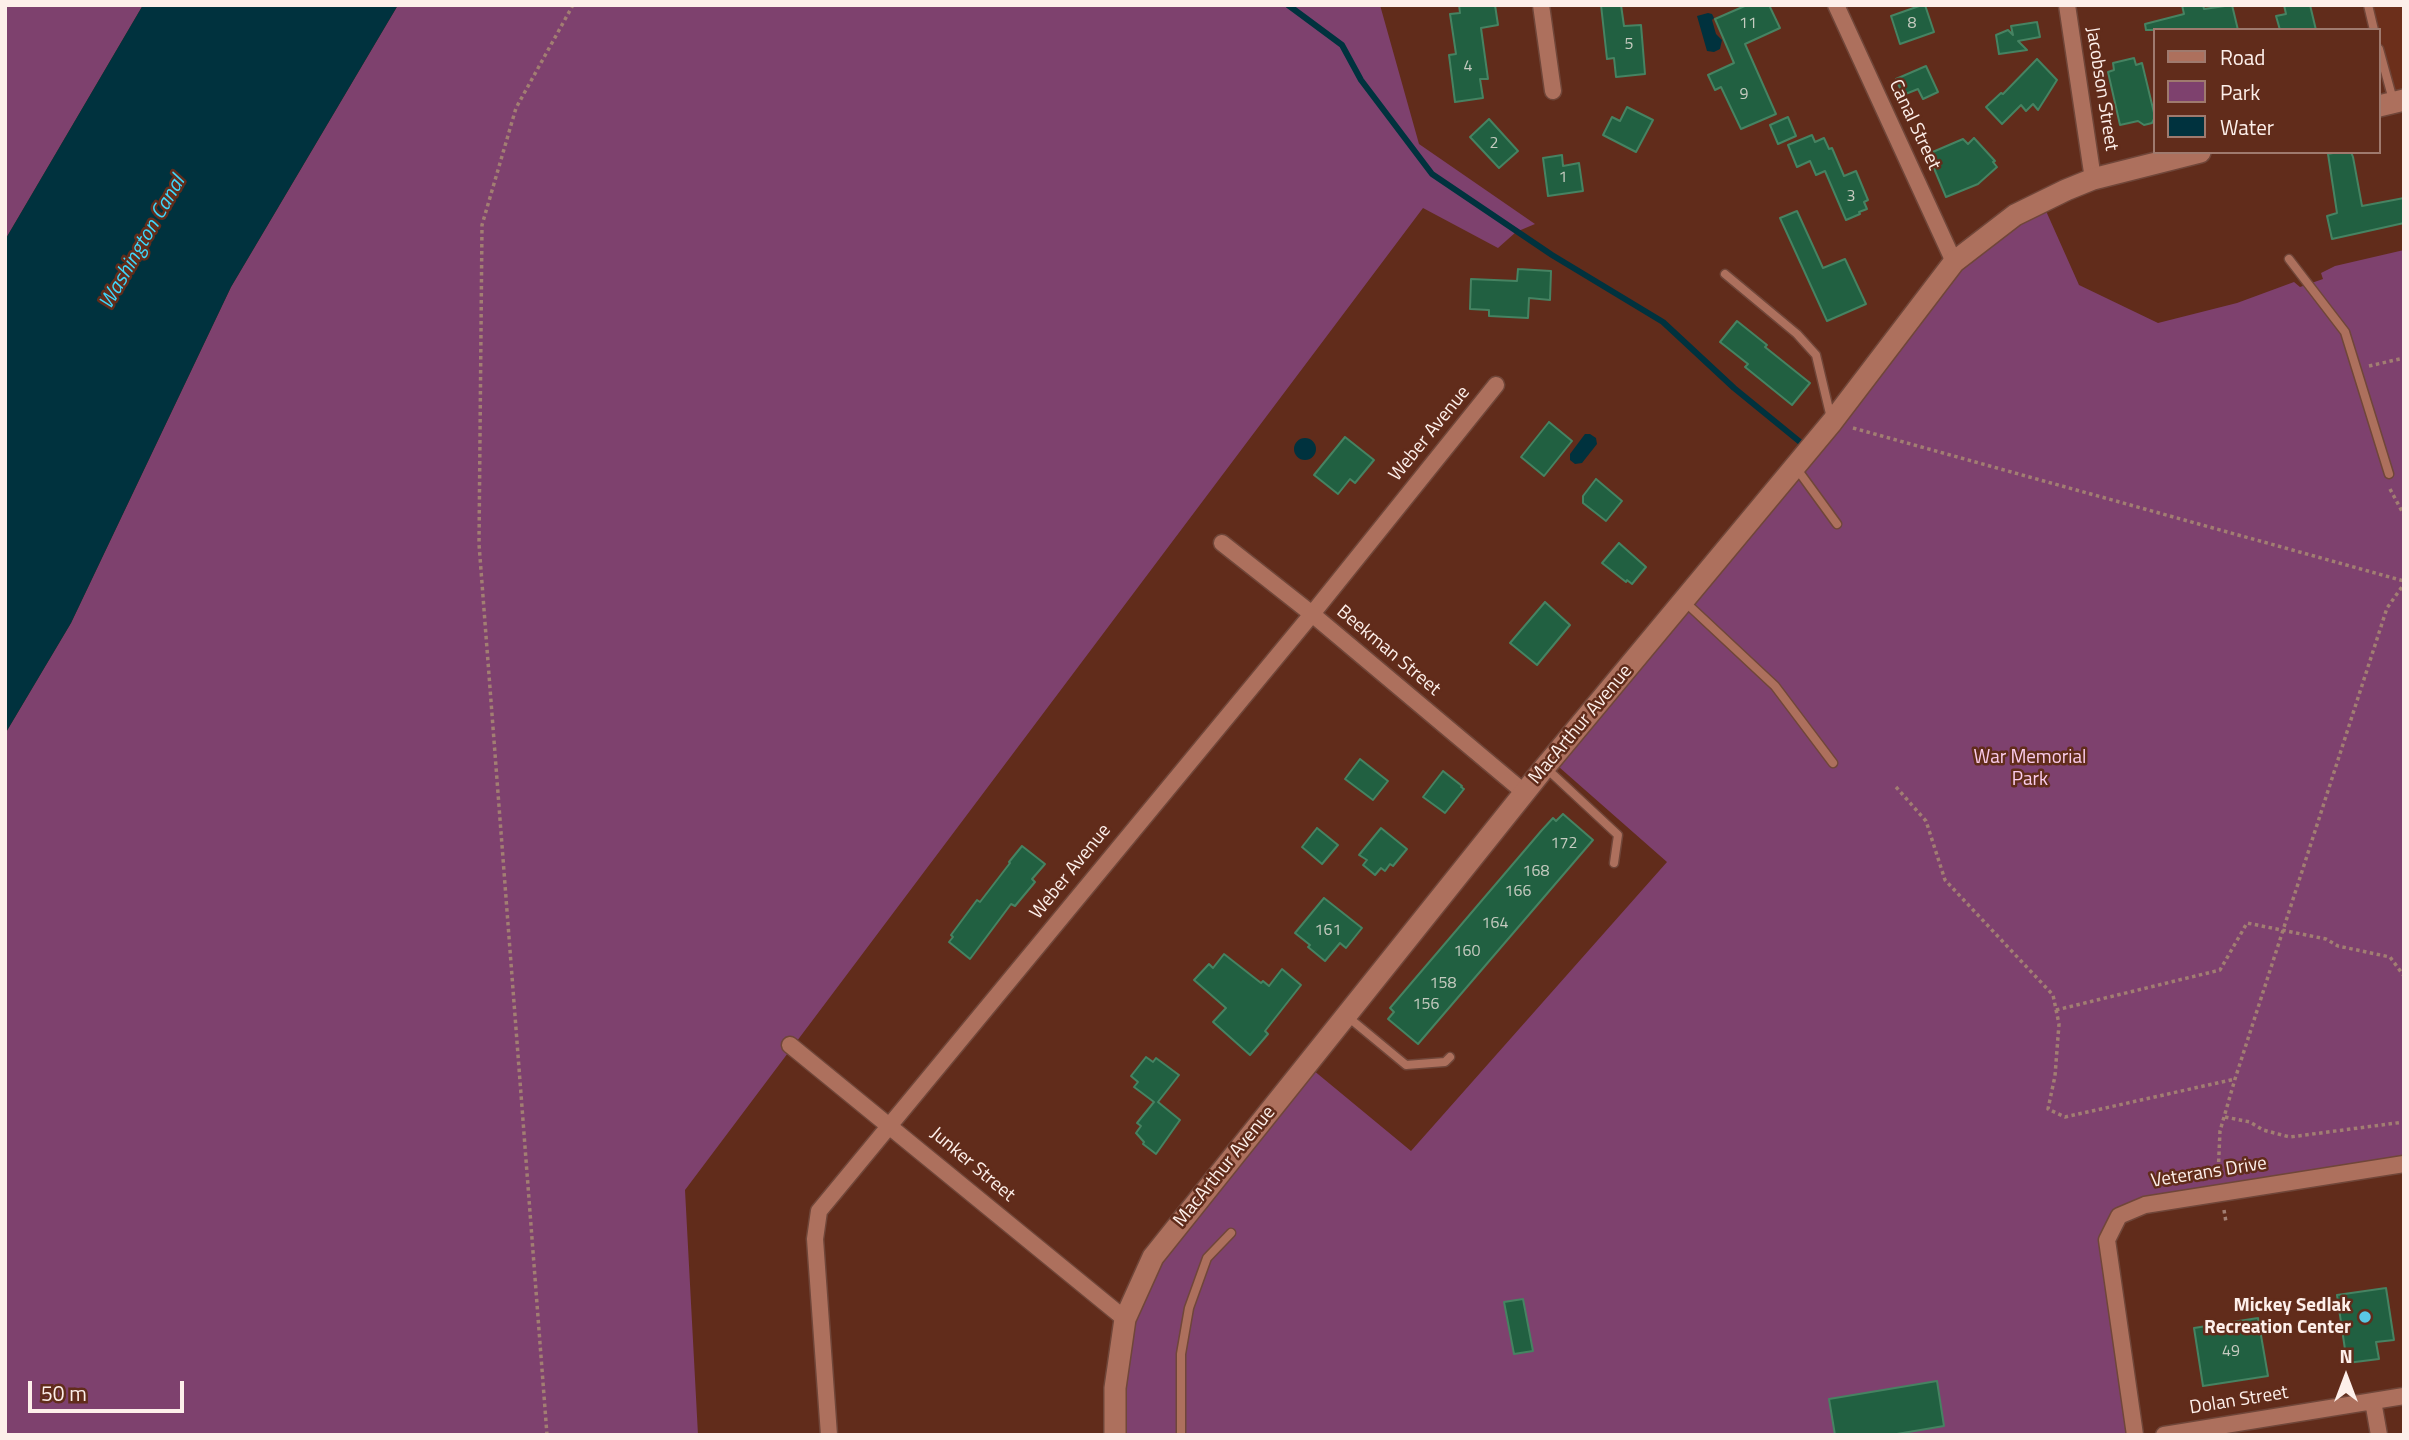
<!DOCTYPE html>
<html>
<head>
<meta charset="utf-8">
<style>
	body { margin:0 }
	#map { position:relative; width:2409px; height:1440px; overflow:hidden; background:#612c1b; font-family:"Titillium Web",sans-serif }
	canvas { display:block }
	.frame { position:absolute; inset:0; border:7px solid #fdefea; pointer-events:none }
	.legend { position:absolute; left:2153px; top:28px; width:228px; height:126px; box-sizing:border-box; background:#612c1b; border:2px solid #9f7a6e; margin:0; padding:9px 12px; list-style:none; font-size:21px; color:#fdefea }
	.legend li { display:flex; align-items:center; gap:14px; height:35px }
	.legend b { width:35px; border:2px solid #9f7a6e }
	.north { position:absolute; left:2311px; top:1342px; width:70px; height:70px; -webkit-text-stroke:5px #612c1b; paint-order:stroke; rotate:0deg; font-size:19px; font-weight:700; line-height:28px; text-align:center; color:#fdefea }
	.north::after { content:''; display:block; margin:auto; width:24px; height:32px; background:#fdefea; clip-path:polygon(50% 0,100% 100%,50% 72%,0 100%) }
	.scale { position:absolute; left:28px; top:1381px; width:156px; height:32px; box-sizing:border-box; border:4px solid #fdefea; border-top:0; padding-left:9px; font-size:21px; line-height:24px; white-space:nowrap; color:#fdefea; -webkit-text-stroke:5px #612c1b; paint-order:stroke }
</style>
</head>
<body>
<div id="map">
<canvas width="2409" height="1440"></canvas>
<div class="frame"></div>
<ul class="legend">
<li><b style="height:9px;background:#ad705d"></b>Road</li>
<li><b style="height:19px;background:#7e416e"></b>Park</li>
<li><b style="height:19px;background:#00323e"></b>Water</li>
</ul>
<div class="north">N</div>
<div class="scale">50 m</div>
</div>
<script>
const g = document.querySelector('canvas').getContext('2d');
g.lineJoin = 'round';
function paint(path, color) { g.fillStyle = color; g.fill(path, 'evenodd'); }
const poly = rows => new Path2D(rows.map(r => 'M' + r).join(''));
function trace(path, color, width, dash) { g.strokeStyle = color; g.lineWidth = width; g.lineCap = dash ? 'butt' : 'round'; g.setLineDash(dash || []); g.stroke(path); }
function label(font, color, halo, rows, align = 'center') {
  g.font = font + ' "Titillium Web",sans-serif'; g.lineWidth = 5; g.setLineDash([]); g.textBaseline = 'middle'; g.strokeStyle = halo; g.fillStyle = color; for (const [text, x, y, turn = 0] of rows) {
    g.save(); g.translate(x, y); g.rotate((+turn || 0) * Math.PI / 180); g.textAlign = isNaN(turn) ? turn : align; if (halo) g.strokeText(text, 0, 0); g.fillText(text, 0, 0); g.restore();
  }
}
const built = poly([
	[2369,5,2404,5,2404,100,2394,103,2379,47,2379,30,2375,30]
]);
const green = poly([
	[5,5,143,5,5,240],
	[398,5,1380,5,1419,144,1535,224,1516,232,1498,248,1423,208,685,1190,698,1435,5,1435,5,734,71,623,231,287],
	[2042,202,2079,285,2158,323,2237,303,2294,282,2300,287,2323,279,2321,273,2335,266,2404,250,2404,1164,2221,1192,2118,1219,2107,1240,2135,1435,1115,1435,1115,1388,1153,1257,1307,1065,1411,1151,1667,862,1551,760,1954,262]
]);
const water = poly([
	[143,5,398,5,231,287,71,623,5,734,5,240],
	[1708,13,1712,14,1714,18,1712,20,1716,34,1722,40,1720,49,1714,52,1707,51,1697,16],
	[1585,434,1590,434,1596,438,1597,444,1582,463,1575,464,1570,460,1570,454],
	'1294 449a11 11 0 1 1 22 0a11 11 0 1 1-22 0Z'
]);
const stream = poly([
	[1288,5,1342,45,1361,80,1432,174,1552,255,1663,322,1734,388,1805,446]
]);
const building = poly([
	[1459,5,1495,5,1498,25,1481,28,1488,79,1480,79,1483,98,1455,102,1449,55,1456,54,1450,14,1460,13,1459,5],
	[1601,5,1621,5,1624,26,1641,25,1645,74,1616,77,1614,58,1607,59,1601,5],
	[1747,5,1769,5,1780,28,1745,44,1776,114,1741,129,1721,87,1715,90,1708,75,1734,63,1715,19,1747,5],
	[1922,5,1925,5,1934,32,1900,44,1891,16,1922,5],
	[2182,5,2203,5,2204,9,2232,5,2238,30,2146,30,2145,24,2184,14,2182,5],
	[2284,5,2310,5,2316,30,2280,30,2276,16,2286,14,2284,5],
	[2037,22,2040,37,2018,41,2027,50,1999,54,1996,35,2008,30,2013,35,2011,26,2037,22],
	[2134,58,2136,65,2142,63,2155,117,2152,123,2144,125,2138,121,2120,125,2108,72,2114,70,2113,63,2134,58],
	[2037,59,2057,80,2038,110,2033,104,2026,111,2021,105,2002,124,1986,107,2001,93,2003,94,2037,59],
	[1926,66,1938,92,1923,99,1918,89,1903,95,1896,79,1926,66],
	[1627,107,1653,120,1636,152,1603,135,1612,117,1620,121,1627,107],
	[1788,117,1796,136,1778,144,1770,125,1788,117],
	[1489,119,1518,151,1499,168,1470,137,1489,119],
	[1812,135,1815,142,1824,138,1829,149,1832,148,1844,176,1856,171,1868,200,1864,202,1867,209,1859,212,1860,214,1846,220,1825,171,1816,175,1810,161,1797,167,1788,145,1812,135],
	[1974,138,1995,161,1993,162,1997,167,1978,184,1946,197,1928,154,1963,139,1968,144,1974,138],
	[2338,152,2351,152,2353,157,2362,206,2404,198,2404,223,2332,239,2327,216,2337,213,2328,154,2338,152],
	[1562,155,1563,166,1579,163,1583,191,1548,196,1543,158,1562,155],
	[1797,211,1823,268,1845,259,1866,304,1827,321,1780,218,1797,211],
	[1518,269,1551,271,1550,300,1529,298,1528,318,1489,316,1489,310,1470,309,1471,279,1517,281,1518,269],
	[1737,321,1767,345,1765,347,1810,383,1792,405,1745,367,1748,364,1720,342,1737,321],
	[1549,422,1572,441,1544,476,1521,457,1549,422],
	[1345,437,1374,460,1355,483,1350,479,1338,494,1314,475,1345,437],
	[1596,479,1622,501,1606,521,1583,503,1583,496,1596,479],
	[1619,543,1646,567,1632,584,1627,580,1626,582,1602,563,1619,543],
	[1545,602,1570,625,1537,665,1510,643,1545,602],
	[1360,759,1388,781,1373,800,1345,779,1360,759],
	[1443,771,1462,786,1461,787,1464,789,1445,813,1423,797,1443,771],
	[1563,814,1593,840,1418,1044,1388,1019,1394,1012,1390,1008,1542,830,1553,818,1556,821,1563,814],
	[1317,828,1338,845,1322,864,1302,847,1317,828],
	[1381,828,1407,849,1393,866,1390,864,1385,871,1381,868,1375,875,1363,865,1367,860,1359,855,1381,828],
	[1022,846,1045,864,1032,879,1035,882,1015,906,1011,904,970,959,949,942,953,937,951,935,977,900,980,902,1010,863,1009,862,1022,846],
	[1324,898,1362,928,1346,948,1340,943,1325,961,1308,947,1310,945,1295,933,1324,898],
	[1224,954,1261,983,1263,981,1269,986,1282,969,1301,985,1265,1031,1268,1034,1250,1055,1213,1022,1226,1008,1194,980,1209,964,1213,968,1224,954],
	[1146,1057,1153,1062,1156,1058,1179,1075,1158,1102,1180,1120,1156,1154,1143,1144,1144,1142,1136,1133,1141,1126,1137,1123,1154,1102,1134,1087,1138,1082,1131,1076,1146,1057],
	[2386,1288,2394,1340,2376,1342,2379,1359,2347,1363,2337,1295,2386,1288],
	[1523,1299,1533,1351,1514,1354,1504,1302,1523,1299],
	[2258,1318,2268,1376,2203,1386,2194,1328,2258,1318],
	[1937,1381,1944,1426,1891,1435,1835,1435,1829,1399,1937,1381]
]);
const path = poly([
	[2369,366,2404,358],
	[1853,428,2404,581],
	[2390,489,2404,515],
	[1896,787,1926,821,1945,880,2053,995,2059,1024,2055,1076,2048,1109,2065,1117,2235,1079],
	[2056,1010,2220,970,2247,923,2326,939,2338,946,2390,957,2404,976],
	[2225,1117,2250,1122,2263,1130,2290,1137,2404,1122],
	[2218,1176,2220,1131,2235,1079,2387,608,2404,584],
	[2224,1210,2226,1222],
	[547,1435,479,544,482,225,516,108,573,5]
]);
const service = poly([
	[2368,5,2374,30],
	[2379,49,2393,100],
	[2289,259,2345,332,2389,474],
	[1725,274,1797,334,1816,355,1831,418],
	[1797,469,1837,524],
	[1684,601,1775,686,1833,763],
	[1546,768,1618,835,1614,863],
	[1348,1017,1406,1065,1445,1062,1450,1057],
	[1181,1435,1181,1354,1189,1308,1207,1258,1231,1233]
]);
const minor = poly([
	[1541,5,1553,91],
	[1836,5,1954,262],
	[2067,5,2093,179],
	[1222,543,1312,614,1525,793],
	[790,1045,1125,1319],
	[2373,1401,2379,1435],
	[829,1435,815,1239,819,1211,1312,614,1496,385],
	[2135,1435,2107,1240,2119,1216,2145,1205,2404,1164],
	[2164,1435,2404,1396]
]);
const tertiary = poly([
	[2379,106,2404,100],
	[1115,1435,1115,1388,1125,1319,1153,1257,1545,767,1832,422,1954,262,2015,215,2066,190,2093,179,2200,152]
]);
const markers = [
	[2365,1317,7,"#5ac8e5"]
];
const numberNames = [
	["11",1748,24],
	["8",1912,24],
	["5",1629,45],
	["4",1468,67],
	["9",1744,95],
	["2",1494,144],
	["1",1563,178],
	["3",1851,197],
	["172",1564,844],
	["168",1536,872],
	["166",1518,892],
	["164",1495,924],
	["161",1328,931],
	["160",1467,952],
	["158",1443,984],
	["156",1426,1005],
	["49",2231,1352]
];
const streetNames = [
	["Jacobson Street",2101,89,81],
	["Canal Street",1914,125,65],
	["Weber Avenue",1430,434,-51],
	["Beekman Street",1388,651,40],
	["MacArthur Avenue",1581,725,-50],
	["Weber Avenue",1071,872,-51],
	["Junker Street",972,1165,40],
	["MacArthur Avenue",1225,1167,-51],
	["Veterans Drive",2209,1173,-9],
	["Dolan Street",2239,1401,-9]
];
const parkNames = [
	["War Memorial",2030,758],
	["Park",2030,780]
];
const poiNames = [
	["Mickey Sedlak",2351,1306],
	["Recreation Center",2351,1328]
];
const waterNames = [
	["Washington Canal",143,243,-60]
];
paint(built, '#6c2f1b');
paint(green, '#7e416e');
paint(water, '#00323e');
trace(stream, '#00323e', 6);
paint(building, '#216041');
trace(building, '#468362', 2);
trace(service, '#704639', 11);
trace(minor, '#704639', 19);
trace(tertiary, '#704639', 24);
trace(path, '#a27e72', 3.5, [3.5, 3.5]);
trace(service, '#ad705d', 8);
trace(minor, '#ad705d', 16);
trace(tertiary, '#ad705d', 21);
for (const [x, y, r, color] of markers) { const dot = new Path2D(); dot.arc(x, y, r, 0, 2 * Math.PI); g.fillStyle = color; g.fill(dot); trace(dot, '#612c1b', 2.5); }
label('16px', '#c6cbc0', null, numberNames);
label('19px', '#fdefea', '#612c1b', streetNames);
label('19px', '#fbccec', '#612c1b', parkNames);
label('bold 19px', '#fdefea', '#612c1b', poiNames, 'right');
label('italic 21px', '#3ed7fc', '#612c1b', waterNames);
</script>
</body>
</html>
